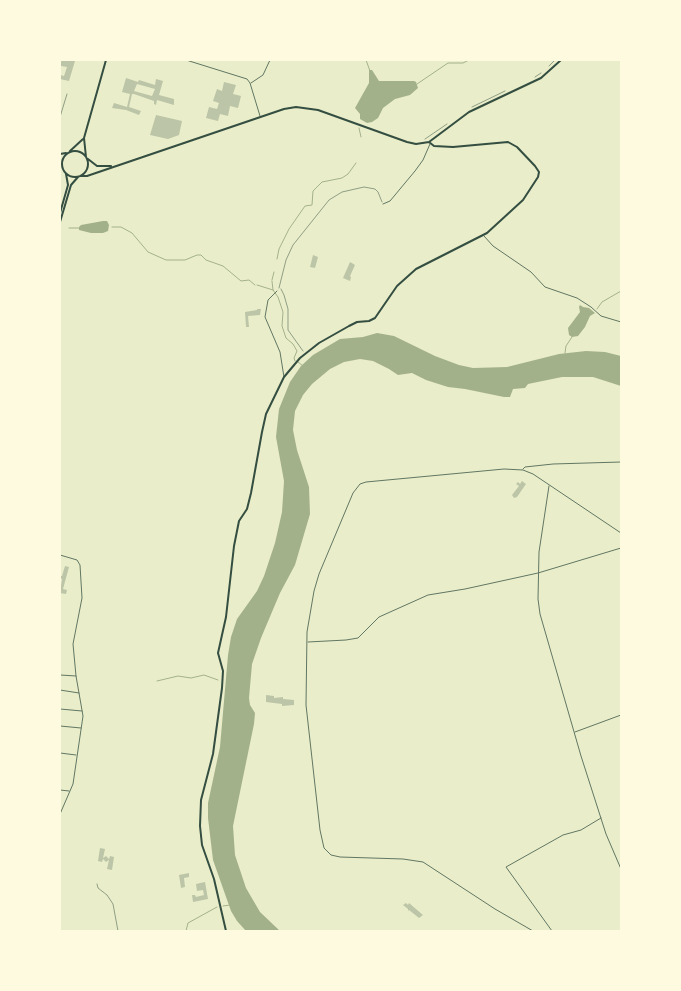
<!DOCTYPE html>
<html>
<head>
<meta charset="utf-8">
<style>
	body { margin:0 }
	#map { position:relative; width:681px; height:991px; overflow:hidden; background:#e9edc9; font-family:"PT Serif",serif }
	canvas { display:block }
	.frame { position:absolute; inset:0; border:61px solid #fefae0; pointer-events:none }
</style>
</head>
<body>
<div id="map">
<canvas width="681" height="991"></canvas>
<div class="frame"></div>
</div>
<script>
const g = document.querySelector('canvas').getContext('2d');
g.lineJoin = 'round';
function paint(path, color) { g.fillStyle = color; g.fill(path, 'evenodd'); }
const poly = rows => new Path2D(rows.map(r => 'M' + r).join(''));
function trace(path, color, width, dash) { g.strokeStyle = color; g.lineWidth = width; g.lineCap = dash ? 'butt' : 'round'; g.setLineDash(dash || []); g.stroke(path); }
const water = poly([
	[369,70,372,70,379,81,414,81,416,82,418,88,410,95,395,99,383,108,378,118,372,122,367,123,360,119,360,114,355,108,369,83],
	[103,221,107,221,109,225,108,231,103,233,91,233,79,230,79,227,81,225],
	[580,305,583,307,589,308,595,313,590,316,585,327,578,336,572,337,569,335,568,328,580,312,579,307],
	[377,333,394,336,435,356,459,365,473,368,507,367,559,354,586,351,605,352,621,356,621,386,593,377,562,377,528,384,525,388,513,389,510,397,504,397,465,389,448,387,426,380,412,373,398,375,389,369,373,361,360,359,344,362,330,369,312,384,303,395,295,411,293,430,297,450,309,487,310,514,295,565,280,593,261,638,252,664,249,698,250,705,255,713,254,724,233,826,235,855,246,888,260,912,280,931,246,931,237,921,231,911,213,860,208,818,208,803,220,747,228,655,231,637,237,619,257,591,264,576,275,543,282,512,284,481,276,437,279,409,290,382,301,366,313,355,340,339,363,337]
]);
const stream = poly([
	[366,60,370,71],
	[417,84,448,63,463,63,469,60],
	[359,128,361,137],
	[112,227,121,227,132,233,148,252,166,260,185,260,197,255,201,255,206,260,223,266,241,281,249,280,255,285],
	[69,228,80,228],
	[277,259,279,249,289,229,305,206,312,205,313,191,322,182,342,178,348,174,356,163],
	[272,280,274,272],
	[272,281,273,290,278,297,283,312,282,326,286,338,293,344,297,351,294,358,295,361],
	[257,285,273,290],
	[597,309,602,302,621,291],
	[565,353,566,346,572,337],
	[298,362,303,366],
	[157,681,178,676,191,678,204,675,218,680],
	[223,906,230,905],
	[186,931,188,923,217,907]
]);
const building = poly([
	[60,60,75,61,69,81,60,79,60,75,64,76,67,67,61,66,60,69],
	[126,78,138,82,139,80,155,85,156,79,163,81,159,95,174,99,174,105,157,100,156,105,154,104,154,101,134,94,132,94,129,107,141,111,139,115,126,110,112,108,114,103,127,107,130,94,122,92],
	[137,84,155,89,152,96,134,91],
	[224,82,236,85,233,94,241,96,238,108,230,106,228,116,220,114,218,121,206,118,209,107,217,109,219,103,213,101,217,89,222,91],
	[156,115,182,121,179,135,168,139,150,135],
	[313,255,318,257,315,268,310,267],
	[350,262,355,265,350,276,351,277,350,281,343,278],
	[257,309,261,309,260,315,248,316,249,327,246,327,245,312,257,310],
	[522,481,526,484,517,497,514,498,512,495,519,486,516,484,518,482,520,484],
	[65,566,69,567,63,589,67,590,66,594,60,593,62,579,60,578,60,576,62,576],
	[266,695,274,696,274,698,283,697,283,699,294,700,294,705,282,706,282,704,266,702],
	[100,848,105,849,103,858,106,856,109,859,110,856,114,857,112,870,107,869,109,860,106,862,103,859,102,862,98,861],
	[189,873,189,877,184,878,185,887,181,888,179,875],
	[205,882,208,899,193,902,192,895,195,895,196,897,204,895,203,890,197,891,196,884],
	[406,903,408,905,409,903,423,915,419,918,409,910,408,911,408,909,403,905]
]);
const path = poly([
	[549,66,555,60],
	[535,77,541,73],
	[472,107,505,91],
	[60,117,67,94],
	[425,139,447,124],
	[279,288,286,260,293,245,329,200,342,192,364,187,375,189,378,192,382,202],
	[281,289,284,295,288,309,288,330,303,351],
	[97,884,98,888,107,895,113,904,118,931]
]);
const minor = poly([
	[186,60,247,79,250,83,260,116],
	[251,83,263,75,270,60],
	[383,204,390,201,415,171,423,160,430,144],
	[484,236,493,246,531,272,545,287,577,298,591,307,601,316,621,322],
	[277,291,268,300,265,317,280,352,284,377],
	[523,469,525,467,553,464,621,462],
	[549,486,539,552,538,599,540,614,581,756,606,834,621,869],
	[60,555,77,560,80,565,82,598,73,644,76,676,83,716,73,784,60,814],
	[308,642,346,640,358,638,379,617,428,595,465,589,538,573,621,548],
	[60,675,76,676],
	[60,690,79,693],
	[60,709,82,711],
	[60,726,81,728],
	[575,732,621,715],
	[60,753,76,755],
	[60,790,69,791],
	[533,931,495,909,423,862,403,859,340,857,331,855,324,848,320,830,306,705,307,632,314,591,319,574,353,493,360,484,366,482,504,469,523,470,533,474,621,533],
	[552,931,506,867,563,835,581,830,601,818]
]);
const secondary = poly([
	'62 164a13 13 0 1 1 26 0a13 13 0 1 1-26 0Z',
	[70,151,83,139],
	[60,154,66,153],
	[86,157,84,138,106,60],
	[88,159,97,166,111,166],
	[80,176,87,176,284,109,296,107,318,110,407,142,416,144,429,142,469,112,541,78,561,60],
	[60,213,68,185,66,174],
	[60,222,71,185,78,177],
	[226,931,214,879,202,845,200,826,201,800,213,754,222,688,223,671,218,653,226,617,234,546,239,521,247,509,251,493,262,432,266,414,284,377,300,358,319,343,349,326,357,322,369,321,375,318,397,286,416,269,487,233,523,200,538,177,539,172,535,166,517,147,508,142,453,147,434,146,429,142]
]);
paint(water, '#a3b18a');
trace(stream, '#a3b18a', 1);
paint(building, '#bcc5a7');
trace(path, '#344e41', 0.5);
trace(minor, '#617663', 1);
trace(secondary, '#344e41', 2);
</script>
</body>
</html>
